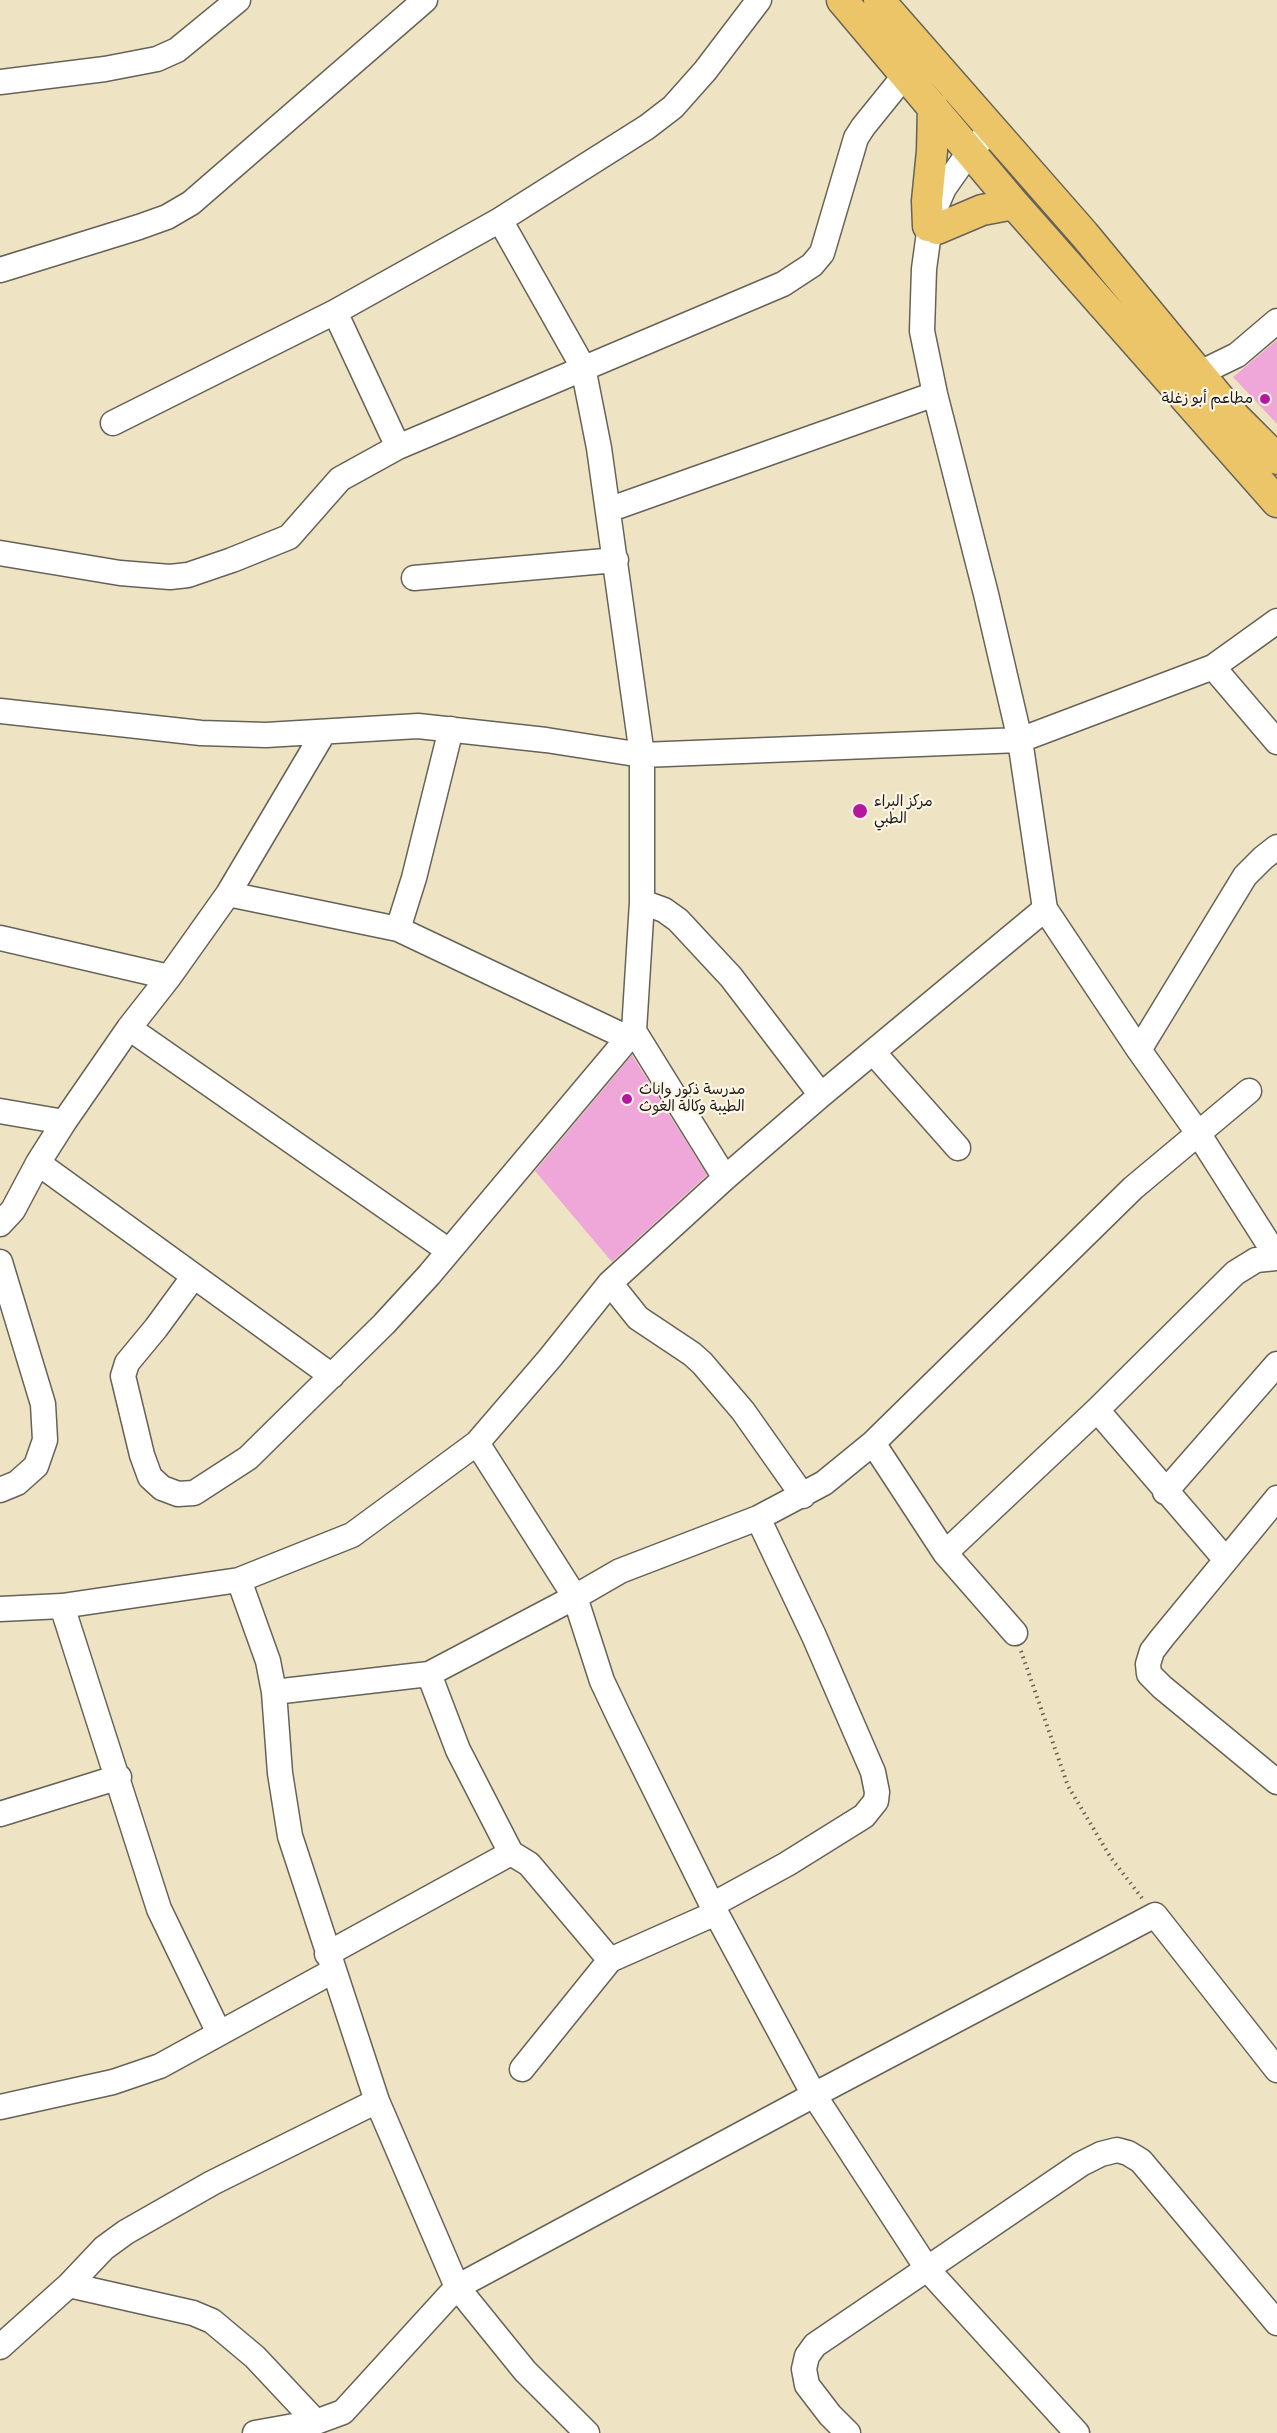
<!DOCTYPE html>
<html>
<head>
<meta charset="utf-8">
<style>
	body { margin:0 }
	canvas { display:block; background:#eee4c4 }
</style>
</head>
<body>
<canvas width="1277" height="2433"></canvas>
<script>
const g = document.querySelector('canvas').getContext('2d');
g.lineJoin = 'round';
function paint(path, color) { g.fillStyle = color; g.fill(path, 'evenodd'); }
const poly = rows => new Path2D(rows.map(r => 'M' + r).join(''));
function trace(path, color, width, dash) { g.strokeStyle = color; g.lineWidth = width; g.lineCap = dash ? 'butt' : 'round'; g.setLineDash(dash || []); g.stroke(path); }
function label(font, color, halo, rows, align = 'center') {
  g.font = font + ' Delius,"Playpen Sans Arabic",sans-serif'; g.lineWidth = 4.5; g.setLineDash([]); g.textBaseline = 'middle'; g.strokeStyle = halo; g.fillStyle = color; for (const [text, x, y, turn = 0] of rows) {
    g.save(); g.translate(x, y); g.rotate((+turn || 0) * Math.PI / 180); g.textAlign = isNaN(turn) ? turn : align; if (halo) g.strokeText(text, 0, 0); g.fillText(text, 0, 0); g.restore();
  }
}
const building = poly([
	[1277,340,1277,424,1233,377],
	[632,1055,707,1175,612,1262,535,1171]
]);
const path = poly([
	[1021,1651,1068,1786,1111,1858,1142,1898]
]);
const minor = poly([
	[0,82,105,69,157,59,177,50,238,0],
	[982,139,970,151,944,188,931,218,924,269,922,331,935,394,986,594,1020,740,1045,909,1139,1050,1198,1133,1277,1257],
	[500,220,583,367,599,448,642,755,642,902,634,1031,725,1178],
	[0,270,139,227,167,217,191,203,425,0],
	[335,312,398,447],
	[1200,373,1237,355,1277,321],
	[113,423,335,312,500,220,647,127,673,107,705,71,759,0],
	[608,510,935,394],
	[0,553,120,573,170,577,188,575,232,560,289,537,340,479,398,447,783,284,812,265,822,253,856,138,863,127,905,75],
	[414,578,616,560],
	[1213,667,1277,742],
	[0,711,201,733,266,735,418,726,546,740,642,755,1020,740,1213,667,1277,621],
	[228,894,398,929,628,1038],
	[642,902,664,910,678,920,731,977,821,1095],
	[398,929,414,878,451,729],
	[0,938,169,977],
	[129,1028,449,1251],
	[1139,1050,1245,876,1263,858,1277,847],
	[873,1052,958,1148],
	[0,1111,64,1122],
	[38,1163,332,1376],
	[0,1224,13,1210,38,1163,64,1122,129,1028,169,977,228,894,324,732],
	[0,1262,43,1404,45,1440,36,1466,17,1483,0,1490],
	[194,1276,156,1328,127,1363,123,1376,142,1455,150,1477,162,1488,178,1494,194,1493,248,1458,384,1324,429,1275,634,1031],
	[610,1283,638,1318,692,1354,702,1363,743,1411,803,1496],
	[1097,1410,1226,1560],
	[477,1443,575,1597,602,1681,620,1719,716,1913,814,2095,928,2270,1077,2433],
	[873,1443,945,1553,1015,1633],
	[1165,1492,1277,1364],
	[1277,1498,1162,1638,1152,1651,1148,1664,1149,1674,1162,1687,1277,1782],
	[945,1553,1097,1410,1235,1273,1256,1260,1277,1258],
	[239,1580,268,1661,274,1692,280,1773,290,1836,377,2101,457,2287,525,2371,587,2433],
	[62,1606,159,1909,219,2033],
	[0,1609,62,1606,239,1580,352,1535,477,1443,550,1358,610,1283,725,1178,821,1095,1045,909],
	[429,1674,458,1750,511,1853,529,1864,610,1960],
	[274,1692,429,1674,575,1597,620,1571,758,1518,824,1483,873,1443,1133,1188,1249,1091],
	[0,1814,119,1777],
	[712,1905,787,1864,864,1816,876,1801,877,1792,873,1772,814,1636,758,1518],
	[327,1954,511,1853],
	[522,2069,610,1960,716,1913],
	[0,2107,113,2082,160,2066,333,1971],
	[69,2285,193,2313,212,2321,255,2357,316,2422],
	[0,2347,69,2285,104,2248,126,2232,212,2183,377,2101],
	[255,2433,316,2422,343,2412,457,2287,814,2095,1155,1915,1277,2070],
	[848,2433,830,2415,807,2385,804,2369,807,2356,815,2345,1081,2164,1101,2154,1117,2150,1128,2153,1141,2161,1277,2323]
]);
const major = poly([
	[842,0,1014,204,1277,502],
	[879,0,1084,234,1235,417,1277,459],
	[928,226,927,201,932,151,933,107],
	[937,229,982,210,1014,204]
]);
const markers = [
	[1265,399,6,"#b5179e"],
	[860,811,8,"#b5179e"],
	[627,1099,6,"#b5179e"]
];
const poiNames = [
	["مطاعم أبو زغلة",1253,399,"right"],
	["مركز البراء",874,802],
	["الطبي",874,819],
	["مدرسة ذكور واناث",639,1090],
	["الطيبة وكالة الغوث",639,1107]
];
paint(building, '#efa7d9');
trace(minor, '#666257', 27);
trace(major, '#666257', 33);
trace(path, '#666257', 4, [1.5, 4.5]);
trace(minor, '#fff', 24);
trace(major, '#ecc569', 30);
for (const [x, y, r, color] of markers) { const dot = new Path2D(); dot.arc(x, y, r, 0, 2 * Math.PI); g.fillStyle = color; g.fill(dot); trace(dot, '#fcf5e5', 2); }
label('15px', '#1c1c1c', '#fcf5e5', poiNames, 'left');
</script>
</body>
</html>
